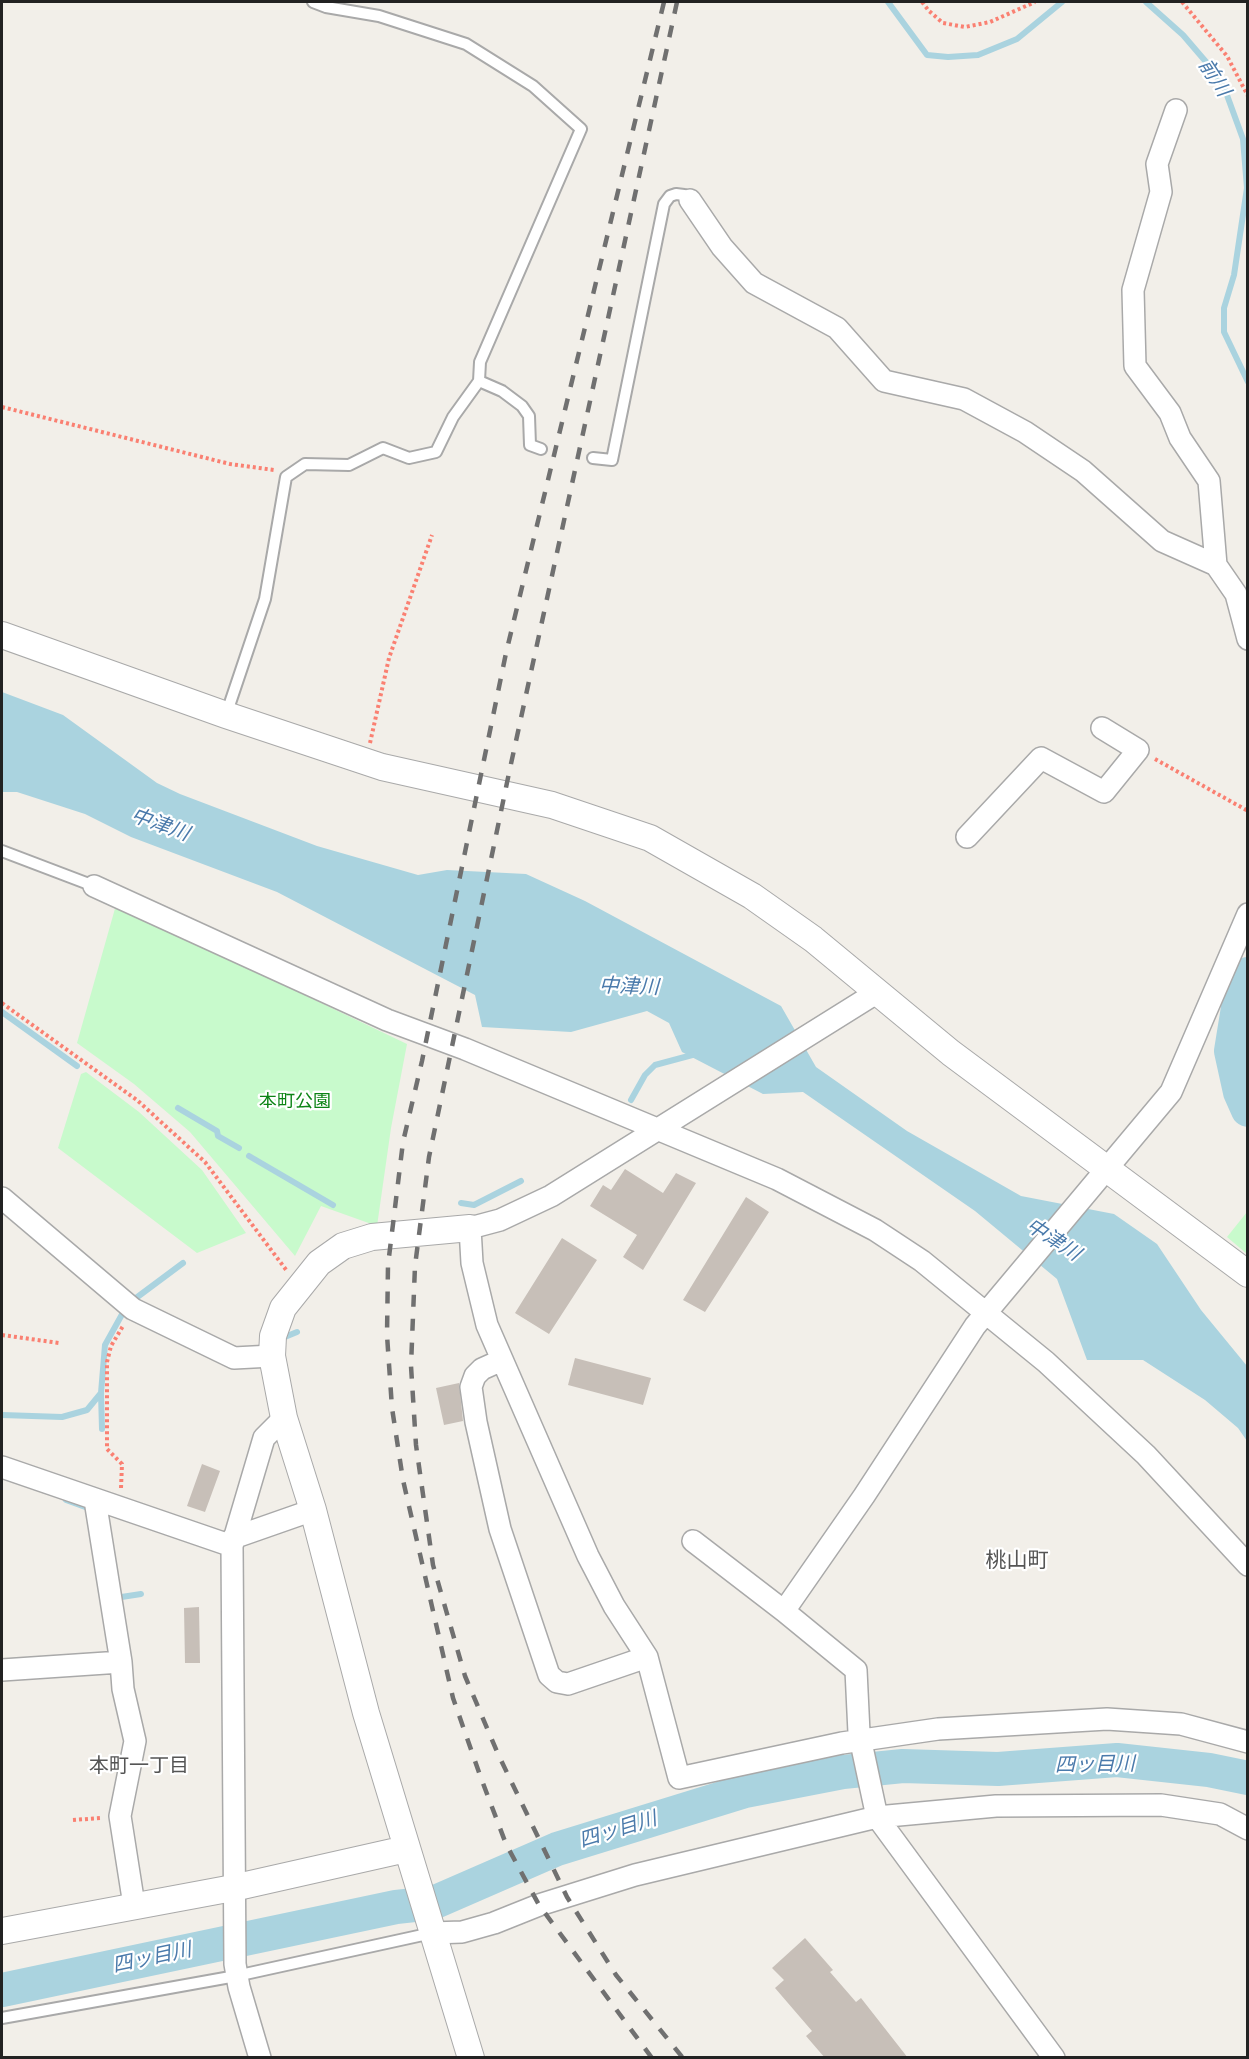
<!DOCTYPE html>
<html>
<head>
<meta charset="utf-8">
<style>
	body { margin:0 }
	#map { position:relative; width:1249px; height:2059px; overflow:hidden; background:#f2efe9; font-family:"PT Sans Narrow",sans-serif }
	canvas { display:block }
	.frame { position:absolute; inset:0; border:3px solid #222; pointer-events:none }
</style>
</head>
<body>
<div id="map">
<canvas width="1249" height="2059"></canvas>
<div class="frame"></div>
</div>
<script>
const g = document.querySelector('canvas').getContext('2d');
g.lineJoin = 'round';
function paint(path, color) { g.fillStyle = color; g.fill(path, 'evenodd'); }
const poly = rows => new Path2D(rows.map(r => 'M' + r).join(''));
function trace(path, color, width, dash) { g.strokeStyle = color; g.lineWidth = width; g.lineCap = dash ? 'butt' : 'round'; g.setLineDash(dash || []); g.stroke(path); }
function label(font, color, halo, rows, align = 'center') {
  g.font = font + ' "PT Sans Narrow","Noto Sans JP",sans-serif'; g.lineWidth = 4.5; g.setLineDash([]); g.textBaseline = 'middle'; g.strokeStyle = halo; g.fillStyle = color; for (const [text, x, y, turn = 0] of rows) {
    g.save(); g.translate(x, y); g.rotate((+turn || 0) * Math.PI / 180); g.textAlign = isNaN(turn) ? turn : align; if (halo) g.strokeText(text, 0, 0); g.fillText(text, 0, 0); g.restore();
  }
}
const park = poly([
	[116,905,407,1044,391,1128,377,1226,321,1206,295,1256,190,1132,134,1084,77,1043],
	[86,1072,139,1112,202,1170,246,1233,197,1253,58,1148,81,1074],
	[1247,1212,1247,1254,1227,1237]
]);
const water = poly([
	[2,692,63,715,157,783,180,794,317,846,418,875,447,870,526,874,585,901,781,1006,816,1067,907,1131,1021,1196,1114,1214,1157,1244,1201,1310,1247,1366,1247,1441,1238,1428,1205,1400,1143,1360,1087,1360,1057,1279,975,1211,803,1092,763,1094,682,1052,669,1023,647,1011,571,1032,482,1027,475,995,277,892,131,837,85,814,17,792,2,792]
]);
const stream = poly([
	[888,2,927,55,948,57,978,55,1017,39,1062,2],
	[1146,2,1183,35,1207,63,1224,87,1243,139,1247,188,1234,275,1224,308,1224,332,1248,382],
	[2,1012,77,1066],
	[631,1100,645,1075,655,1065,696,1054],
	[178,1108,217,1131,218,1136,239,1148],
	[249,1156,333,1205],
	[461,1203,474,1205,521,1181],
	[136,1298,183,1263],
	[280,1339,297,1332],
	[2,1415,62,1417,87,1410,101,1393],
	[102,1429,101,1393,105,1345,125,1309],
	[66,1500,88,1508],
	[115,1598,141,1594]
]);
const river = poly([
	[1248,974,1242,983,1231,1051,1240,1092,1248,1110],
	[2,1990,396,1907,433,1903,557,1849,745,1791,843,1772,903,1766,998,1769,1117,1760,1209,1770,1248,1778]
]);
const building = poly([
	[625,1169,663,1193,676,1173,696,1183,643,1270,623,1257,637,1235,590,1206,603,1185,611,1190],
	[746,1197,769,1212,705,1312,683,1300],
	[562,1238,597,1260,549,1334,515,1313],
	[575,1358,651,1378,643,1405,568,1385],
	[459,1383,463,1421,444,1425,436,1388],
	[202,1464,220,1471,205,1512,187,1506],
	[199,1607,200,1663,185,1663,184,1608],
	[805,1938,833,1970,830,1972,856,2002,861,1998,908,2058,825,2058,806,2036,812,2031,775,1988,784,1980,772,1968]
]);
const path = poly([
	[922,2,929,11,943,23,965,27,990,22,1035,2],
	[1182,2,1227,56,1248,96],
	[2,407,230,464,274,470],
	[370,743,389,658,432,535],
	[1155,759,1248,811],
	[2,1003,137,1100,205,1162,287,1271],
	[2,1335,59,1343],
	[121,1488,122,1464,107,1449,107,1362,111,1346,123,1326],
	[73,1820,101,1818]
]);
const service = poly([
	[313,2,326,7,379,16,466,44,533,86,581,129,480,362,479,381],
	[593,458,612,460,664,204,670,196,676,194,684,195,690,200],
	[226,715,265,599,286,477,305,464,349,465,383,448,409,458,436,452,453,417,479,381,502,391,522,406,529,416,530,445,541,449],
	[2,851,94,886],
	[2,2018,236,1976,432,1933]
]);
const minor = poly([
	[1176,110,1157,164,1161,192,1133,290,1135,366,1170,413,1180,438,1209,481,1216,565,1236,594,1248,639],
	[690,200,722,247,754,283,837,328,884,381,964,399,1025,432,1083,471,1162,541,1216,565],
	[967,837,1041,758,1104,792,1138,750,1102,728],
	[94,886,387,1020,465,1049,777,1179,875,1230,922,1261,1046,1362,1146,1455,1248,1565],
	[876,993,551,1196,500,1220,470,1228,472,1263,487,1325,588,1556,614,1606,647,1657,679,1778,842,1743,938,1729,1107,1719,1181,1724,1248,1742],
	[2,1198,133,1309,234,1358,272,1356],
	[502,1360,482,1369,475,1376,471,1387,476,1422,500,1529,549,1675,557,1682,568,1684,647,1657],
	[2,1467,232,1546],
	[95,1500,121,1662,123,1689,135,1741,120,1816,134,1905],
	[233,1538,313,1510],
	[693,1541,784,1611],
	[2,1670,121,1662],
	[432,1933,462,1932,494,1923,539,1905,635,1875,877,1817,996,1806,1161,1805,1220,1814,1248,1829],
	[260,2058,239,1987,235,1964,232,1546,264,1438,284,1418],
	[1054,2058,877,1817,859,1733,856,1670,784,1611,864,1496,975,1326,1171,1092,1248,914]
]);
const tertiary = poly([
	[2,635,226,715,382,767,552,805,650,838,752,896,813,939,951,1053,1248,1274],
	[470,1228,372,1237,343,1246,319,1263,283,1308,273,1336,272,1356,284,1418,313,1510,366,1713,471,2058],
	[2,1931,233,1888,406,1849]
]);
const rail = poly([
	[677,2,509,773,429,1157,415,1266,411,1366,416,1445,433,1565,465,1676,498,1754,567,1897,616,1975,683,2058],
	[652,2058,539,1905,506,1844,481,1778,453,1698,403,1480,392,1408,387,1335,388,1265,403,1142,422,1061,506,653,664,2]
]);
const parkNames = [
	["本町公園",295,1102]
];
const waterNames = [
	["前川",1214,78,57],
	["中津川",160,825,20],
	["中津川",629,987,2],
	["中津川",1053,1240,33],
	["四ッ目川",1095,1765,-1],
	["四ッ目川",618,1830,-17],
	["四ッ目川",152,1958,-12]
];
const neighbourhoodNames = [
	["本町一丁目",139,1766]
];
const quarterNames = [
	["桃山町",1017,1561]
];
paint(park, '#c8facc');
paint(water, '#aad3df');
trace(stream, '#aad3df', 6);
trace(river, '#aad3df', 34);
paint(building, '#c7bfb8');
trace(service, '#a9a9a9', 14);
trace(minor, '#a9a9a9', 24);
trace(tertiary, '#a9a9a9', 28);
trace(path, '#fa8072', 4, [3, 3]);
trace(service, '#fff', 10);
trace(minor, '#fff', 21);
trace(tertiary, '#fff', 26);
trace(rail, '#707070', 4.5, [12, 12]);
label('18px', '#0c8416', '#fff', parkNames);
label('italic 20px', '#4a7aab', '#fff', waterNames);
label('20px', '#555', '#fff', neighbourhoodNames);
label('21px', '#555', '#fff', quarterNames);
</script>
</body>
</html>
